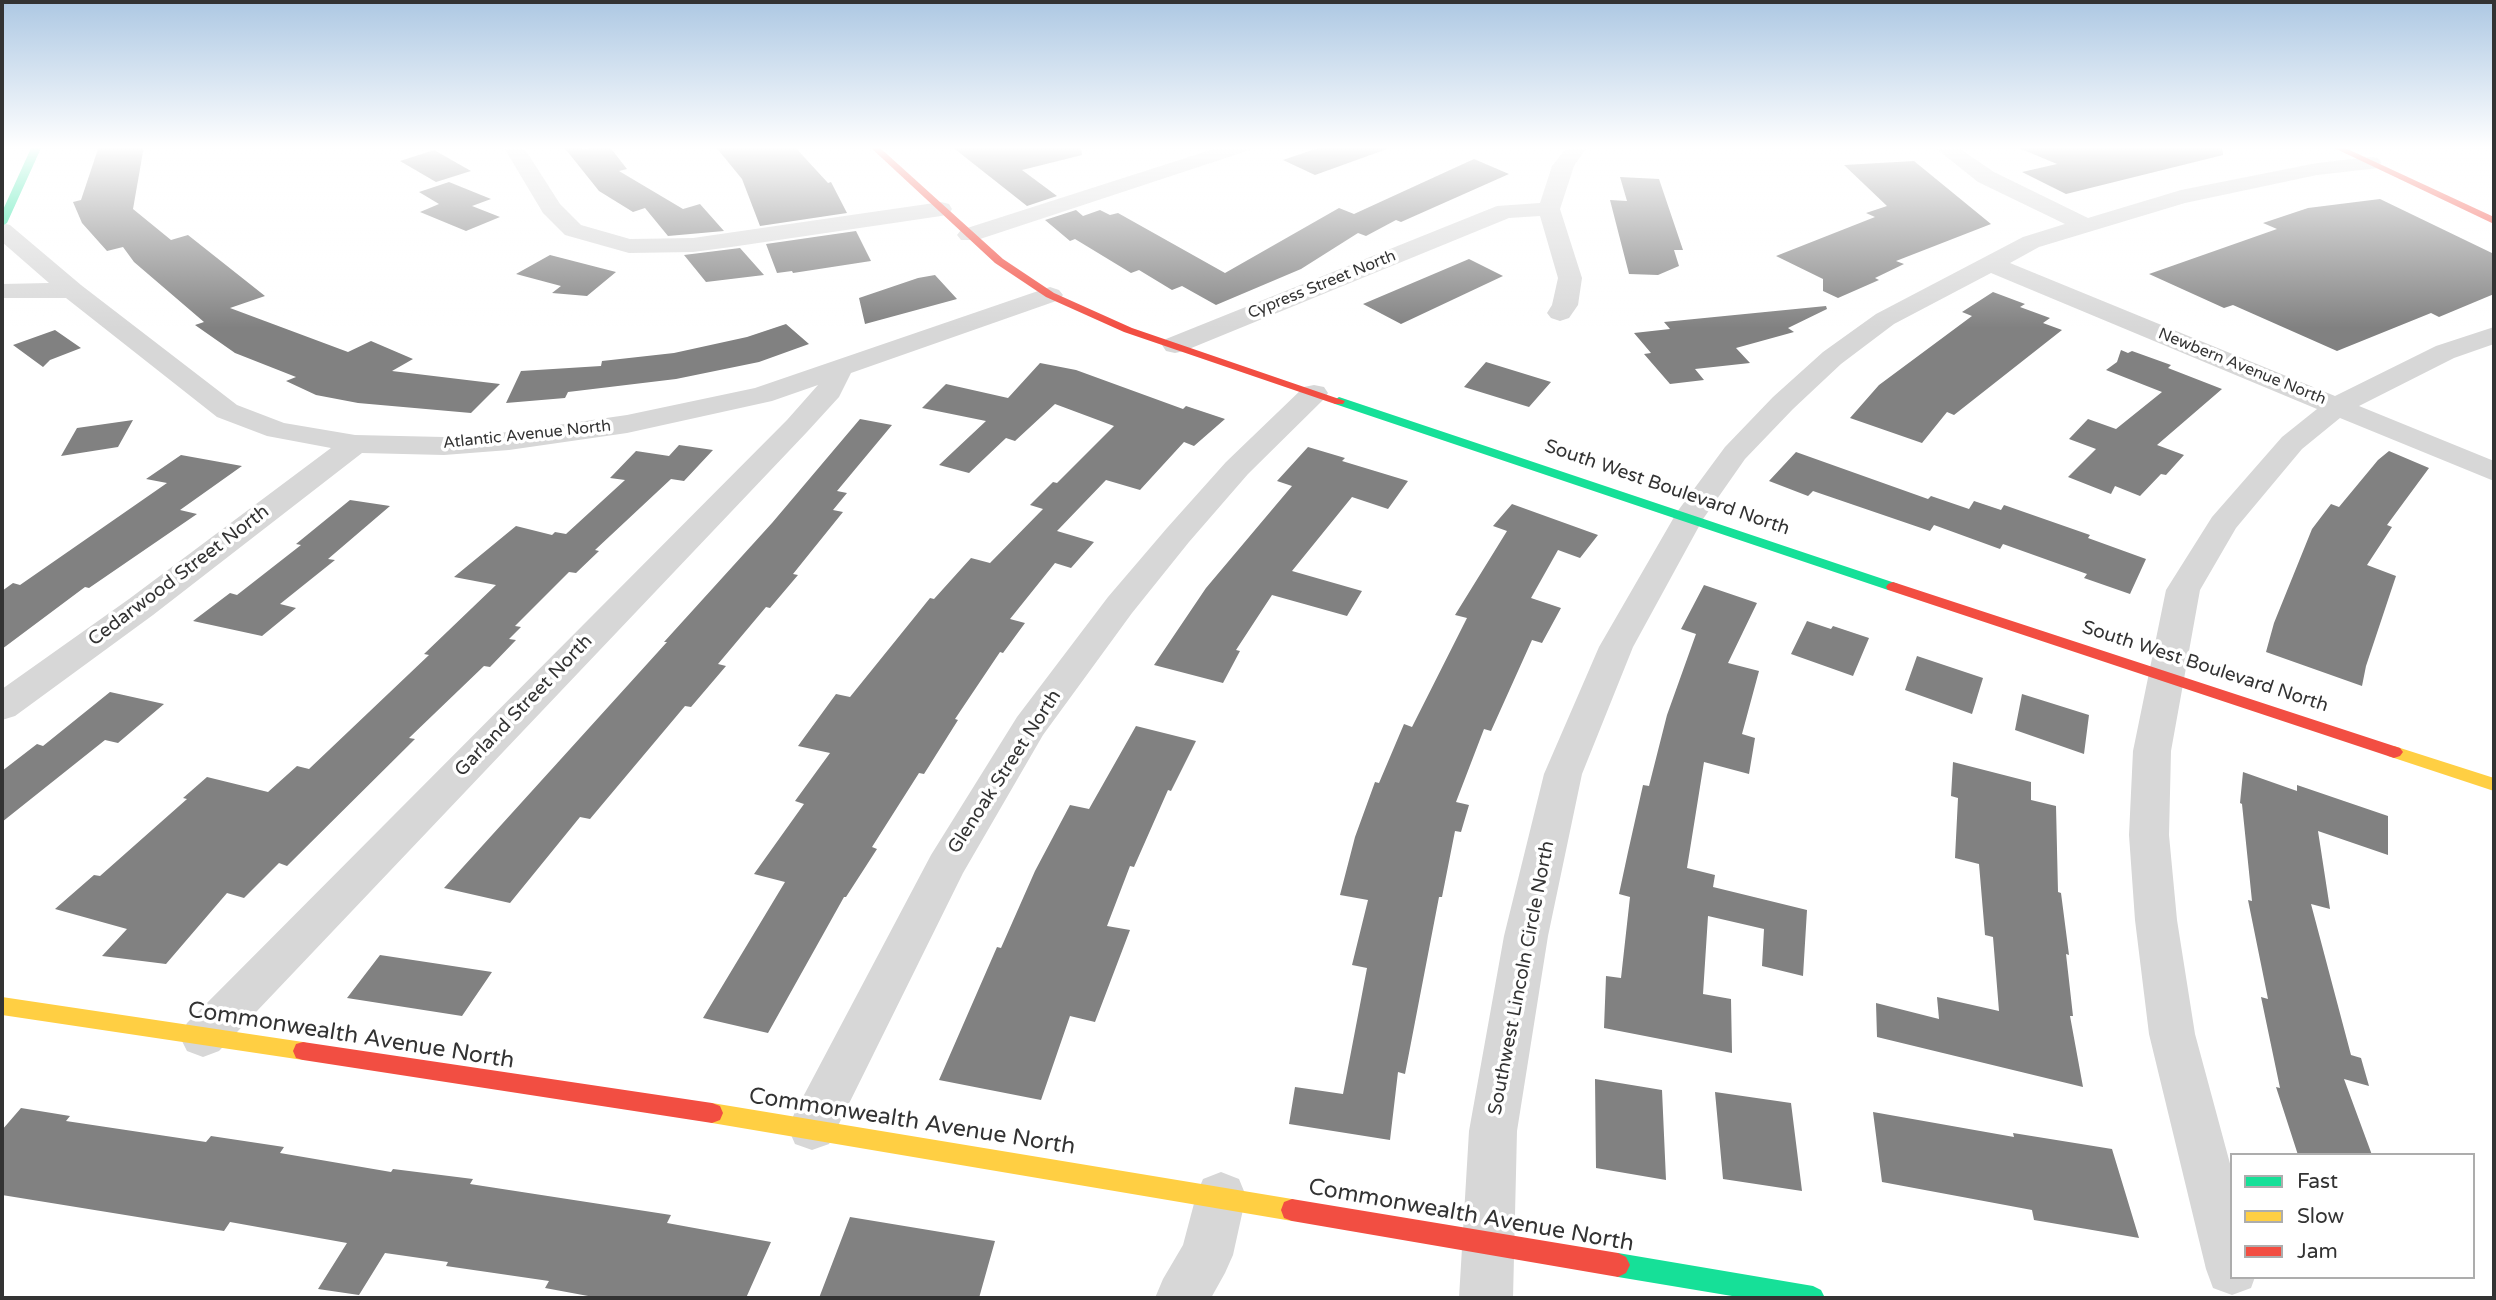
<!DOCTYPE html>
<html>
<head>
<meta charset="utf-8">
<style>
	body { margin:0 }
	#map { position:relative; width:2496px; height:1300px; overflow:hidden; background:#fff; font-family:"Varela Round",sans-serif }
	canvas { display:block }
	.frame { position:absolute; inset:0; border:4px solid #333; pointer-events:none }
	.legend { position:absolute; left:2230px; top:1153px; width:245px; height:126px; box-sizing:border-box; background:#fff; border:2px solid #adadad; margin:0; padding:9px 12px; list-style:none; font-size:21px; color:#333 }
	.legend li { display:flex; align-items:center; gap:14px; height:35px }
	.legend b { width:35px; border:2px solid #adadad }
</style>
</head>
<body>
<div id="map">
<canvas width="2496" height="1300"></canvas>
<div class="frame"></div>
<ul class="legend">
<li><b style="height:9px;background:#16e098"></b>Fast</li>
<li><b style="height:9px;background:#ffcf43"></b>Slow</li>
<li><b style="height:9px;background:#f24e42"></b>Jam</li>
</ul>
</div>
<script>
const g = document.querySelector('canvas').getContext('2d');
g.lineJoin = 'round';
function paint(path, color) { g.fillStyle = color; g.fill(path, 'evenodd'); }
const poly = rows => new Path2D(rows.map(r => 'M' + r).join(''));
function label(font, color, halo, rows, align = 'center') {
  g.font = font + ' "Varela Round",sans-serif'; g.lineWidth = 7; g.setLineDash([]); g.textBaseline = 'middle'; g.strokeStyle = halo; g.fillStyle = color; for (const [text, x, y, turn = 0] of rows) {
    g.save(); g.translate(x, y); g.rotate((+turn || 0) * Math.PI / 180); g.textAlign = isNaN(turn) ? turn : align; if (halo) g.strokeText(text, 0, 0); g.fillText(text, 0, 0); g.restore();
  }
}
const building = poly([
	[99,146,144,146,133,209,171,240,188,235,265,296,230,308,348,352,371,341,413,359,392,371,500,384,471,413,358,403,316,395,286,381,296,377,235,353,195,325,204,322,134,262,123,247,107,251,82,223,73,202,81,200],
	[563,146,578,146,583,149,609,146,627,169,619,171,683,209,700,204,724,231,668,236,645,208,633,212,599,191],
	[715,146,794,146,828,183,831,182,847,213,760,226,742,179],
	[951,146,1081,146,1082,155,1022,170,1057,196,1027,206],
	[1324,146,1386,146,1387,149,1315,175,1283,160],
	[2014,146,2222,146,2223,155,2066,194,2022,172,2057,164],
	[434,150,471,171,436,182,400,161],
	[1474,159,1509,174,1401,222,1396,220,1366,236,1358,233,1301,269,1216,305,1182,286,1172,290,1139,270,1131,273,1075,239,1070,241,1045,220,1076,210,1083,216,1100,210,1110,215,1118,213,1225,273,1339,208,1354,214],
	[1914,161,1991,224,1896,261,1904,264,1875,278,1879,280,1838,298,1823,291,1823,279,1776,256,1875,217,1866,213,1887,206,1844,165],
	[1620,177,1659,179,1683,250,1674,250,1679,266,1658,275,1629,274,1610,200,1627,201],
	[449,182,491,199,472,206,500,217,466,231,420,212,439,204,419,192],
	[2380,199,2494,254,2494,294,2439,317,2431,313,2337,351,2233,305,2224,308,2149,274,2277,229,2263,223,2308,208],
	[856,231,871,261,793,273,792,271,777,273,766,244],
	[740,248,764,275,706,282,684,255],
	[550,255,616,272,587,296,552,293,561,286,516,274],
	[1469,259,1503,276,1401,324,1363,304],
	[935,275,957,299,865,324,859,298,918,278],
	[1993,292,2025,304,2020,307,2050,318,2043,323,2062,330,1954,415,1947,412,1922,443,1850,418,1879,385,1972,316,1962,312],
	[1826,306,1827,309,1788,328,1794,332,1736,348,1750,363,1695,369,1704,380,1670,384,1644,354,1651,353,1634,333,1670,329,1664,322],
	[786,324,809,344,759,362,676,379,568,392,565,398,506,403,521,371,601,366,602,361,674,353,747,337],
	[55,330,81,348,50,360,43,367,13,345],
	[2121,350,2128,353,2132,351,2171,365,2168,368,2222,389,2157,445,2184,455,2166,475,2161,474,2140,496,2115,486,2111,494,2068,477,2096,449,2069,439,2088,419,2116,429,2162,392,2106,370,2117,362],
	[1486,362,1551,382,1529,407,1464,387],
	[1040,363,1076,370,1183,409,1186,406,1225,419,1194,446,1184,442,1140,490,1106,480,1057,531,1094,542,1071,568,1055,563,1010,619,1025,623,1003,653,1000,652,955,719,958,720,924,774,919,773,872,847,877,849,846,897,844,897,768,1033,703,1018,785,882,754,874,804,804,795,801,830,753,798,746,836,694,850,697,930,598,934,599,971,558,990,563,1043,509,1030,505,1053,482,1057,483,1114,426,1055,404,1015,441,1006,438,969,473,939,465,986,421,922,408,946,384,1008,398],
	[860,419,892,425,837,491,847,493,833,510,843,512,793,574,798,575,770,608,766,607,718,664,726,666,691,707,685,706,590,819,580,817,510,903,444,888,667,642,664,642,772,523],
	[133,420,118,447,61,456,77,428],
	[679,445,713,450,684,481,671,479,595,550,599,551,576,573,569,572,515,626,521,627,509,639,516,640,490,667,484,666,409,738,415,739,287,866,279,863,244,898,227,893,166,964,102,956,127,929,55,909,94,875,100,876,187,799,183,798,207,777,268,792,297,766,309,769,429,655,424,654,496,585,454,577,516,526,552,535,555,532,566,534,625,480,610,478,636,451,669,456],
	[1308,447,1345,458,1342,461,1408,481,1388,509,1352,497,1292,571,1362,591,1347,616,1272,595,1236,650,1240,651,1223,683,1154,665,1206,588,1292,486,1277,481],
	[2389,451,2429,468,2387,525,2392,527,2367,565,2396,576,2366,666,2362,686,2266,652,2274,623,2312,529,2331,504,2339,507,2378,460],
	[1796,452,1928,499,1931,496,1969,509,1974,501,2001,510,2004,505,2090,535,2088,538,2146,559,2130,594,2084,578,2087,574,2003,544,2000,549,1934,525,1930,531,1813,491,1808,496,1769,481],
	[181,455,242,466,180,510,197,514,89,588,85,587,2,649,2,591,13,583,20,585,167,483,146,479],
	[350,500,390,506,328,559,335,560,280,604,296,608,262,636,193,621,230,593,237,595,301,545,296,544],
	[1512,504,1598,535,1580,558,1558,550,1531,598,1561,608,1542,643,1532,640,1491,731,1484,729,1456,802,1469,805,1461,832,1455,831,1442,897,1439,897,1405,1074,1398,1072,1390,1140,1289,1124,1295,1087,1343,1094,1367,968,1352,965,1368,900,1340,895,1355,837,1375,782,1379,783,1404,724,1412,727,1467,618,1455,615,1507,531,1493,526],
	[1704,585,1757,603,1728,663,1759,671,1742,734,1755,738,1749,774,1704,762,1687,868,1715,875,1713,887,1807,910,1803,976,1762,966,1764,929,1708,916,1703,994,1731,999,1732,1053,1604,1028,1606,976,1621,978,1630,897,1619,894,1628,852,1643,785,1649,786,1667,715,1696,634,1681,629],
	[1807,621,1831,629,1833,626,1869,638,1853,676,1791,654],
	[1917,656,1983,678,1972,714,1905,690],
	[110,692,164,704,118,743,105,740,2,822,2,771,37,744,43,746],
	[2022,694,2089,715,2084,754,2015,730],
	[1136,726,1196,741,1171,791,1168,790,1134,867,1130,866,1107,926,1130,930,1095,1022,1070,1016,1041,1100,939,1080,997,947,1001,948,1035,871,1070,805,1089,809],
	[1953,762,2031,782,2031,800,2056,806,2058,892,2061,893,2069,955,2066,954,2073,1016,2070,1016,2083,1087,1877,1037,1876,1003,1939,1019,1937,997,1999,1011,1993,937,1985,935,1979,864,1955,858,1958,798,1951,796],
	[2243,772,2297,791,2297,785,2388,816,2388,855,2318,831,2330,909,2311,904,2351,1055,2361,1058,2369,1086,2344,1079,2372,1155,2298,1155,2276,1087,2280,1088,2261,997,2268,999,2248,900,2252,901,2242,804,2240,803],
	[380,955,492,972,462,1016,347,998],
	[1595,1079,1662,1090,1666,1180,1596,1168],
	[1715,1092,1791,1103,1802,1191,1723,1179],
	[21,1108,70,1116,66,1121,206,1142,211,1136,284,1147,280,1153,391,1172,393,1169,473,1179,470,1184,671,1215,667,1223,771,1242,746,1298,599,1298,545,1288,549,1281,446,1266,448,1262,385,1253,359,1295,318,1289,347,1243,230,1222,224,1231,2,1195,2,1130],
	[1873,1112,2014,1137,2013,1133,2112,1149,2139,1238,2034,1220,2032,1210,1882,1182],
	[850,1217,995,1241,979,1298,819,1298]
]);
const street = poly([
	[503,146,523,146,560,204,581,225,630,239,693,238,941,202,949,204,952,209,949,214,941,216,731,247,693,252,629,253,565,235,543,213,503,146],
	[1223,146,1253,146,1250,150,977,240,961,240,957,235,961,230,1223,146],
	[1568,146,1588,146,1574,166,1560,209,1582,278,1578,305,1569,318,1560,321,1551,318,1547,313,1552,305,1558,278,1540,216,1509,218,1184,351,1175,353,1166,351,1162,345,1166,339,1497,206,1540,203,1552,166,1568,146],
	[1933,146,1956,146,1994,172,2088,218,2181,190,2317,163,2370,157,2378,158,2381,163,2378,168,2370,169,2317,175,2185,203,2039,247,2010,263,2335,396,2436,346,2494,327,2494,344,2454,358,2359,406,2494,461,2494,481,2340,418,2302,449,2236,528,2200,590,2171,751,2169,835,2177,920,2195,1034,2232,1171,2232,1277,2255,1277,2251,1288,2232,1295,2213,1288,2206,1269,2149,1034,2135,920,2129,835,2133,751,2166,590,2212,517,2282,437,2317,409,1991,273,1894,324,1841,364,1793,409,1745,459,1703,519,1633,647,1582,774,1548,936,1517,1131,1513,1298,1459,1298,1469,1131,1504,936,1544,774,1599,647,1677,512,1725,447,1773,397,1823,352,1876,314,2023,237,2065,224,1978,182,1933,146],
	[2,223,10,225,81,285,237,405,284,423,355,435,444,437,509,432,627,415,755,388,1041,290,1050,287,1059,290,1063,295,1059,300,851,373,839,397,807,432,219,1051,203,1057,187,1051,180,1037,187,1023,787,420,818,385,772,401,627,433,509,450,444,455,362,453,153,615,15,716,2,720,2,689,129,599,331,448,267,436,217,417,66,298,2,298,2,284,49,283,2,242,2,223],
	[1314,385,1324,387,1328,393,1324,399,1248,474,1189,542,1132,613,1043,735,963,873,829,1144,812,1150,795,1144,788,1128,795,1112,931,855,1017,717,1108,597,1167,528,1226,462,1304,387,1314,385],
	[1221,1172,1239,1179,1246,1196,1233,1255,1225,1273,1211,1298,1155,1298,1163,1279,1183,1245,1196,1196,1203,1179,1221,1172]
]);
const fast = poly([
	[32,146,42,146,7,223,2,226,2,212,32,146],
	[1339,397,1898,584,1900,587,1898,590,1888,590,1335,404,1333,401,1339,397],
	[1618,1253,1813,1286,1821,1290,1825,1298,1744,1298,1618,1277,1610,1273,1606,1265,1610,1257,1618,1253]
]);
const slow = poly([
	[2394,746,2494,778,2494,791,2388,756,2385,752,2388,748,2394,746],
	[2,997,303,1042,310,1044,313,1051,310,1058,303,1060,2,1015,2,997],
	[712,1103,1292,1199,1300,1202,1303,1210,1300,1218,1292,1221,712,1123,704,1120,701,1113,704,1106,712,1103]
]);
const jam = poly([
	[869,146,878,146,1003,259,1054,293,1132,328,1345,401,1343,404,1335,404,1124,332,1046,297,995,263,869,146],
	[2330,146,2341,146,2494,217,2494,224,2330,146],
	[1893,582,2400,748,2403,752,2400,756,2394,758,2388,756,1888,590,1886,587,1888,584,1893,582],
	[303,1042,712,1103,720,1106,723,1113,720,1120,712,1123,303,1060,296,1058,293,1051,296,1044,303,1042],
	[1292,1199,1618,1253,1626,1257,1630,1265,1626,1273,1618,1277,1292,1221,1284,1218,1281,1210,1284,1202,1292,1199]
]);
const farStreetnames = [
	["Cypress Street North",1322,285,-22],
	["Newbern Avenue North",2242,367,22],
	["Atlantic Avenue North",527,435,-6]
];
const streetNames = [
	["South West Boulevard North",1667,488,19],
	["Cedarwood Street North",179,576,-37],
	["South West Boulevard North",2205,667,18],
	["Garland Street North",524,706,-46],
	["Glenoak Street North",1005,772,-57],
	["Southwest Lincoln Circle North",1522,978,-79]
];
const nearStreetnames = [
	["Commonwealth Avenue North",351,1036,9],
	["Commonwealth Avenue North",912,1122,9],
	["Commonwealth Avenue North",1471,1216,10]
];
paint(building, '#818181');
paint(street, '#d7d7d7');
paint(fast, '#16e098');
paint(slow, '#ffcf43');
paint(jam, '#f24e42');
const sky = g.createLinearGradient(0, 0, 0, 328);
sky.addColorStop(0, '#adc8e3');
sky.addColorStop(0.45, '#fff');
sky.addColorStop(1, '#ffffff00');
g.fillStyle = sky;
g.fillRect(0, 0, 2496, 328);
label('16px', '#333', '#fff', farStreetnames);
label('19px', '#333', '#fff', streetNames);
label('23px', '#333', '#fff', nearStreetnames);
</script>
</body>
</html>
